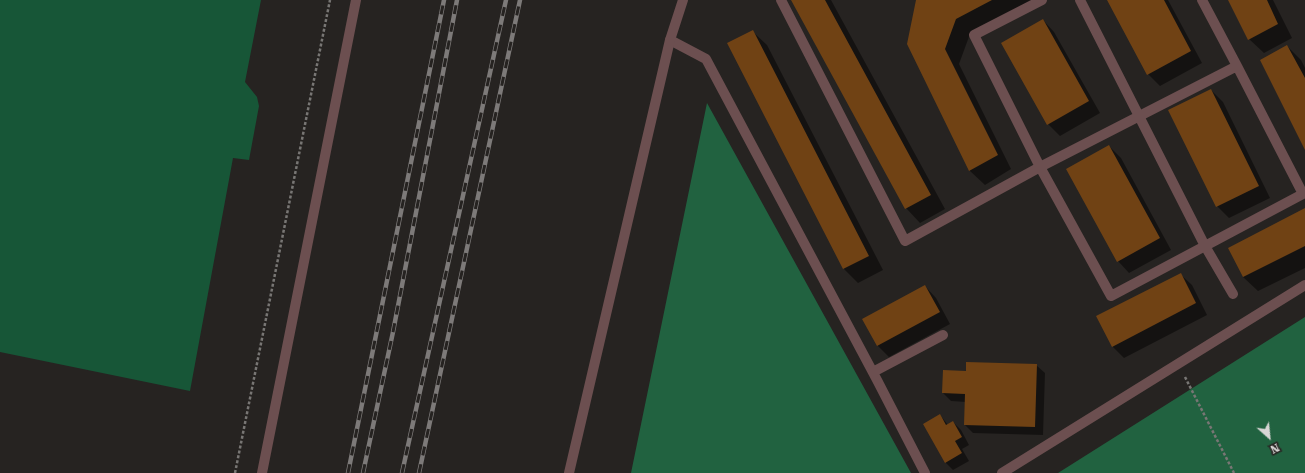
<!DOCTYPE html>
<html>
<head>
<meta charset="utf-8">
<style>
	body { margin:0 }
	#map { position:relative; width:1305px; height:473px; overflow:hidden; background:#262321; font-family:"Roboto Serif",serif }
	canvas { display:block }
	.north { position:absolute; left:1249px; top:417px; width:40px; height:40px; -webkit-text-stroke:3px #262321; paint-order:stroke; rotate:153deg; font-size:11px; font-weight:700; line-height:16px; text-align:center; color:#d8d6d5 }
	.north::after { content:''; display:block; margin:auto; width:14px; height:18px; background:#d8d6d5; clip-path:polygon(50% 0,100% 100%,50% 72%,0 100%) }
</style>
</head>
<body>
<div id="map">
<canvas width="1305" height="473"></canvas>
<div class="north">N</div>
</div>
<script>
const g = document.querySelector('canvas').getContext('2d');
g.lineJoin = 'round';
function paint(path, color) { g.fillStyle = color; g.fill(path, 'evenodd'); }
const poly = rows => new Path2D(rows.map(r => 'M' + r).join(''));
function trace(path, color, width, dash) { g.strokeStyle = color; g.lineWidth = width; g.lineCap = dash ? 'butt' : 'round'; g.setLineDash(dash || []); g.stroke(path); }
const green = poly([
	[0,0,261,0,245,82,257,97,259,106,249,160,233,158,190,391,0,352]
]);
const forest = poly([
	[707,103,911,473,631,473],
	[1305,317,1305,473,1058,473]
]);
const shadow = poly([
	[792,0,831,0,945,209,920,223,906,208],
	[918,0,1033,0,970,34,959,64,1011,169,985,185,970,171,908,44],
	[1108,0,1168,0,1202,63,1160,86,1148,74],
	[1229,0,1273,0,1292,38,1264,53,1249,39],
	[1043,20,1054,32,1100,113,1060,136,1048,124],
	[752,31,767,45,883,270,858,283,844,269],
	[1287,46,1301,60,1305,68,1305,147],
	[1211,90,1223,102,1270,198,1229,218,1217,206],
	[1109,146,1121,158,1171,250,1129,273,1118,261],
	[1305,209,1305,268,1258,291,1243,277],
	[1180,274,1192,285,1207,315,1124,358,1112,346],
	[925,286,936,298,950,324,889,357,877,345],
	[1036,365,1045,373,1043,435,973,433,965,425,966,402,951,401,943,393,967,372],
	[940,415,948,425,953,422,961,430,969,445,962,449,969,461,953,470,945,462]
]);
const building = poly([
	[791,0,825,0,931,195,905,209],
	[916,0,992,0,956,19,945,49,998,155,969,171,907,44],
	[1107,0,1164,0,1191,51,1147,75],
	[1228,0,1267,0,1278,24,1248,40],
	[1043,19,1089,101,1047,125,1001,43],
	[753,30,869,256,843,269,727,43],
	[1287,45,1305,78,1305,150,1260,60],
	[1211,89,1259,186,1216,207,1168,110],
	[1109,145,1160,238,1117,262,1066,169],
	[1305,208,1305,246,1243,277,1228,248],
	[1181,273,1196,303,1112,347,1096,316],
	[925,285,940,312,877,346,862,319],
	[966,362,1037,364,1035,427,964,425,965,394,942,393,943,370,966,371],
	[940,414,946,425,953,421,962,437,955,441,962,453,945,463,923,424]
]);
const path = poly([
	[1185,377,1234,473],
	[235,473,330,0]
]);
const service = poly([
	[781,0,905,241,1040,167,1237,66],
	[1042,0,974,35,1040,167,1111,296,1303,194,1237,66,1202,0],
	[1080,0,1205,246,1233,294],
	[670,40,706,59,877,380,925,473],
	[873,372,943,335],
	[262,473,356,0],
	[1002,473,1305,285]
]);
const tertiary = poly([
	[569,473,670,40,683,0]
]);
const rail = poly([
	[348,473,444,0],
	[363,473,393,332,457,0],
	[402,473,506,0],
	[419,473,520,0]
]);
paint(green, '#175637');
paint(forest, '#216240');
paint(shadow, '#0007');
paint(building, '#704214');
trace(path, '#787674', 2.5, [3, 2]);
trace(service, '#6c4f50', 10);
trace(tertiary, '#6c4f50', 10);
trace(rail, '#7d7a79', 4.5);
trace(rail, '#262321', 3, [9]);
</script>
</body>
</html>
